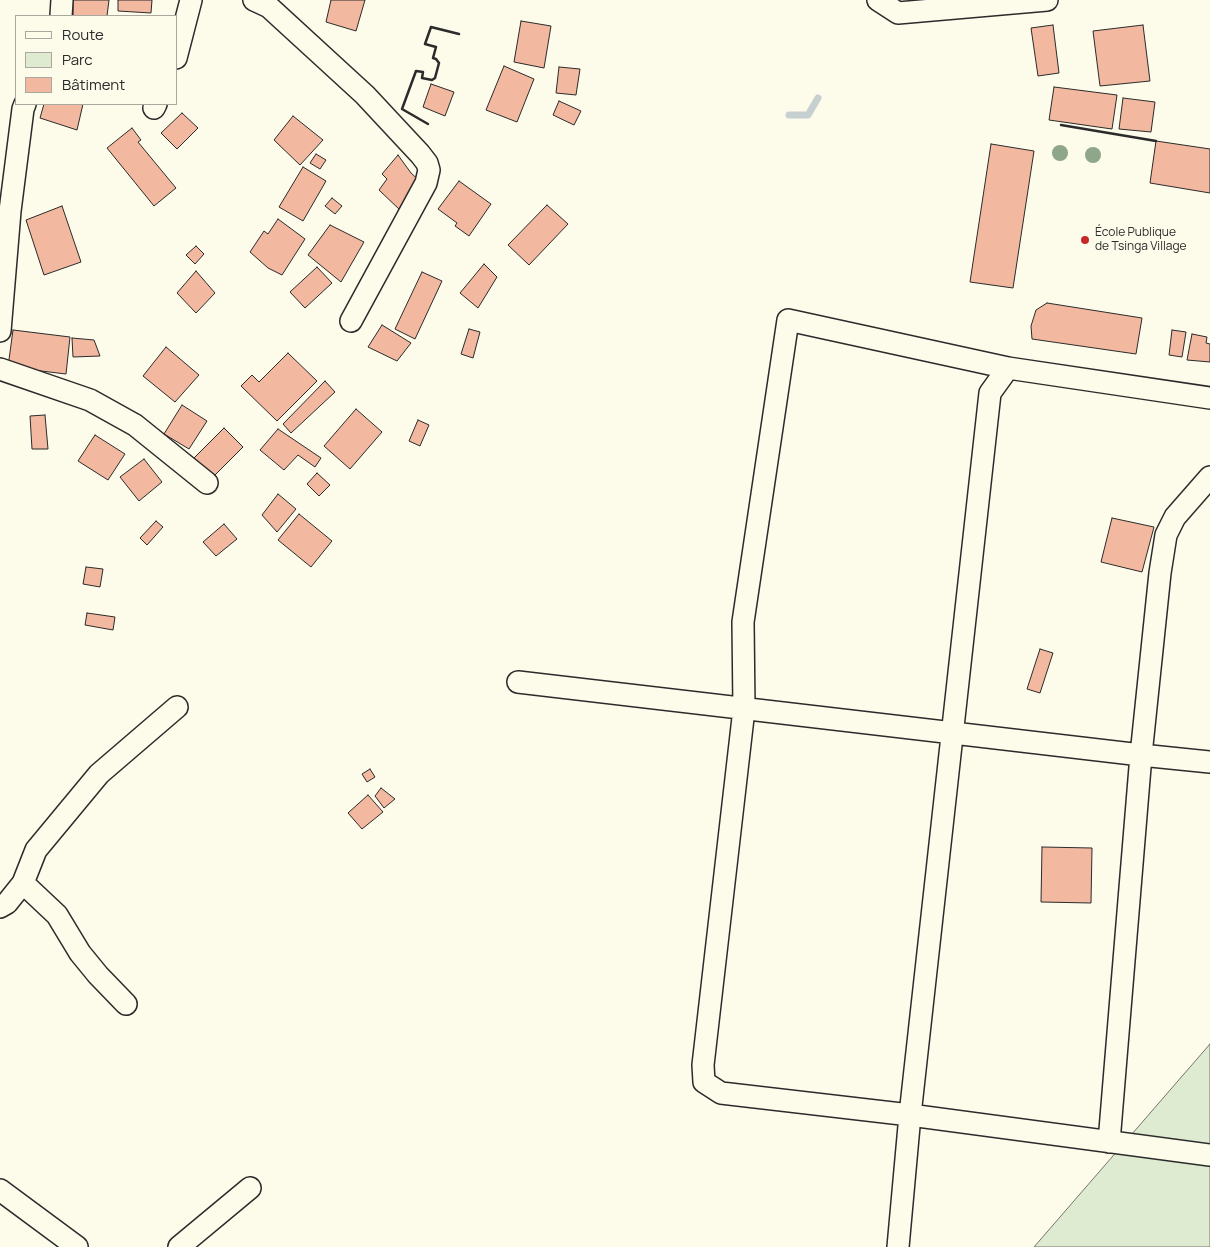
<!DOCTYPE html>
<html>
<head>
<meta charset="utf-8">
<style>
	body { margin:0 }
	#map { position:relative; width:1210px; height:1247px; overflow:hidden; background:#fdfbea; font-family:Manrope,sans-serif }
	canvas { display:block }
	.legend { position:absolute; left:15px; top:15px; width:162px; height:90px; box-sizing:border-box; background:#fdfbea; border:1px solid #a9a89e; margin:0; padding:6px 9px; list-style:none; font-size:15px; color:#2b2b2b }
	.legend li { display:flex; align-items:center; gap:10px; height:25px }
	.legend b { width:25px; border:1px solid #a9a89e }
</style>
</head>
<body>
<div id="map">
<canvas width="1210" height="1247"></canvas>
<ul class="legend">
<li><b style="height:6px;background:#fdfbea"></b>Route</li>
<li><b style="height:14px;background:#deebd1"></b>Parc</li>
<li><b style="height:14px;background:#f2b8a0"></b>Bâtiment</li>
</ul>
</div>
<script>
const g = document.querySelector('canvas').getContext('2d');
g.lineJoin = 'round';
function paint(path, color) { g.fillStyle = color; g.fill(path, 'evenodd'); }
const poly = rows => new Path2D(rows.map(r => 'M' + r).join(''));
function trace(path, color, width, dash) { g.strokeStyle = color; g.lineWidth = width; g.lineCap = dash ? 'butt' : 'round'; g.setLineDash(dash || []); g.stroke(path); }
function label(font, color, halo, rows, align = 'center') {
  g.font = font + ' Manrope,sans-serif'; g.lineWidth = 4; g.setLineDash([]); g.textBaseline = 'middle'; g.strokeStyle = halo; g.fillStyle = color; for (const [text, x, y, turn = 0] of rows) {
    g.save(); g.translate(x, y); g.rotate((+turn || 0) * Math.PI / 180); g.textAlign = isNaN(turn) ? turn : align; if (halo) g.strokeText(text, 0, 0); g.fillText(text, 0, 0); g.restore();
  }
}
const green = poly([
	[1210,1044,1210,1247,1034,1247,1210,1044]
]);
const stream = poly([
	[789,115,808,115,818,98]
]);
const building = poly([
	[73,0,109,0,107,16,73,16,73,0],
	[118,0,152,0,151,13,118,11,118,0],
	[331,0,365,0,356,31,326,22,331,0],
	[521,21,551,26,544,68,514,62,521,21],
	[1053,25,1059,73,1038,76,1031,28,1053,25],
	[1143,25,1150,81,1100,86,1093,31,1143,25],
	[504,66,534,79,517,122,486,110,504,66],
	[559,67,580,69,576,95,556,93,559,67],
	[431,84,454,92,445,116,423,107,431,84],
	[1054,87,1117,95,1112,129,1049,120,1054,87],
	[1123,98,1155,102,1151,132,1119,129,1123,98],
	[559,101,581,111,574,125,553,115,559,101],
	[44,104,83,104,77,130,40,118,44,104],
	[182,113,198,128,177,149,161,133,182,113],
	[293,116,323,140,300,165,274,140,293,116],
	[132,128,141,140,138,142,176,188,154,206,107,148,132,128],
	[1156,141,1210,149,1210,193,1150,183,1156,141],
	[991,144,1034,151,1013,288,970,282,991,144],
	[316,154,326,160,320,169,310,163,316,154],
	[398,155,411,173,424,185,401,211,379,190,387,179,382,174,398,155],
	[303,167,326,181,303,221,279,207,303,167],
	[459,181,491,204,469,236,455,226,457,223,438,209,459,181],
	[332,198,342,206,335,214,325,206,332,198],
	[547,205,568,224,529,265,508,245,547,205],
	[62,206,81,262,44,275,26,220,62,206],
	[278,219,305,239,282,275,268,268,250,252,264,231,268,234,278,219],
	[330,225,364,242,341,282,308,255,330,225],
	[196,246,204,254,195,264,186,255,196,246],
	[484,264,497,277,478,308,460,293,484,264],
	[317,267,332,283,305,308,290,292,317,267],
	[196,271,215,293,196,313,177,293,196,271],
	[422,272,442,281,415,339,395,329,422,272],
	[1047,303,1142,318,1136,354,1032,339,1031,326,1036,310,1047,303],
	[382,325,411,343,397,361,368,347,382,325],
	[469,329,480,332,473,358,461,354,469,329],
	[13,330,70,337,66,374,8,367,13,330],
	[1172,330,1186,332,1182,357,1169,355,1172,330],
	[1192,334,1207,337,1206,343,1210,344,1210,362,1187,360,1192,334],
	[72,338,94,340,100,356,73,357,72,338],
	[166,347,199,375,175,402,143,376,166,347],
	[288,353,317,381,277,421,241,386,252,375,259,382,288,353],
	[325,381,335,392,291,433,283,424,325,381],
	[182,405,207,421,189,449,164,434,182,405],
	[356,409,382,432,350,469,324,446,356,409],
	[45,415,48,449,32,449,30,416,45,415],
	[418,420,429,425,420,446,409,441,418,420],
	[224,428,243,447,210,480,191,461,224,428],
	[278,429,321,458,315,467,298,455,284,470,260,450,278,429],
	[95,435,125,454,108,480,78,461,95,435],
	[144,459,162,482,139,501,120,477,144,459],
	[317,473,330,485,319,496,307,484,317,473],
	[278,494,296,509,277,532,262,515,278,494],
	[299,514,332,541,311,567,278,540,299,514],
	[1112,518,1154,527,1142,572,1101,562,1112,518],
	[156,521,163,527,147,545,140,538,156,521],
	[224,524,237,539,216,556,203,542,224,524],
	[86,567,103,569,100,587,83,584,86,567],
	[87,613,115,617,113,630,85,625,87,613],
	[1040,649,1053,653,1040,693,1027,689,1040,649],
	[370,769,375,777,367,782,362,774,370,769],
	[381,788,395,799,384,808,375,796,381,788],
	[368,795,383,812,362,829,348,813,368,795],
	[1042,847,1092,848,1091,903,1041,902,1042,847]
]);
const street = poly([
	[254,0,269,7,365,95,420,154,427,163,429,170,426,183,351,321],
	[878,0,898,13,1047,0],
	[61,16,62,0],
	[176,58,191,0],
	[154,108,156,104],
	[0,331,10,211,23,109,25,104],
	[1008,368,788,320,743,622,744,709,703,1065,704,1082,721,1093,910,1115,1210,1155],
	[0,369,90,400,135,425,207,483],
	[518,682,1141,755,1210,762],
	[23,883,57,915,80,953,98,975,126,1004],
	[0,907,7,903,23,883,36,850,99,774,177,707],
	[1109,1142,1141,755,1160,573,1166,535,1175,517,1210,477],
	[0,1190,77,1247],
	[179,1247,250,1188],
	[898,1247,910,1115,990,393,1008,368,1210,398]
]);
const wall = poly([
	[428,124,402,109,416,71,423,72,422,78,432,80,435,78,439,63,436,59,433,58,436,47,425,44,431,27,459,34],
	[1061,125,1156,141]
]);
const trees = [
	[1060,153],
	[1093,155]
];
const markers = [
	[1085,240,5,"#c62828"]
];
const poiNames = [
	["École Publique",1095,233],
	["de Tsinga Village",1095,247]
];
paint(green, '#deebd1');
trace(green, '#74746e', 1);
trace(stream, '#c7d0d0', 7);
paint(building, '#f2b8a0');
trace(building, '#2b2b2b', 1);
trace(street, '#2b2b2b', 24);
trace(street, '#fdfbea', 21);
trace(wall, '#2b2b2b', 2.5);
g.fillStyle = '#8ea78a';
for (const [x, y] of trees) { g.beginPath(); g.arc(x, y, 8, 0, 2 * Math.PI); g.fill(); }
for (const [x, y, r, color] of markers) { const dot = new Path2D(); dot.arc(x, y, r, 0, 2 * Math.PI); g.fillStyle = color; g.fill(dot); trace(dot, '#fdfbea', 2); }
label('12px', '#2b2b2b', '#fdfbea', poiNames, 'left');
</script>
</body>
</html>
